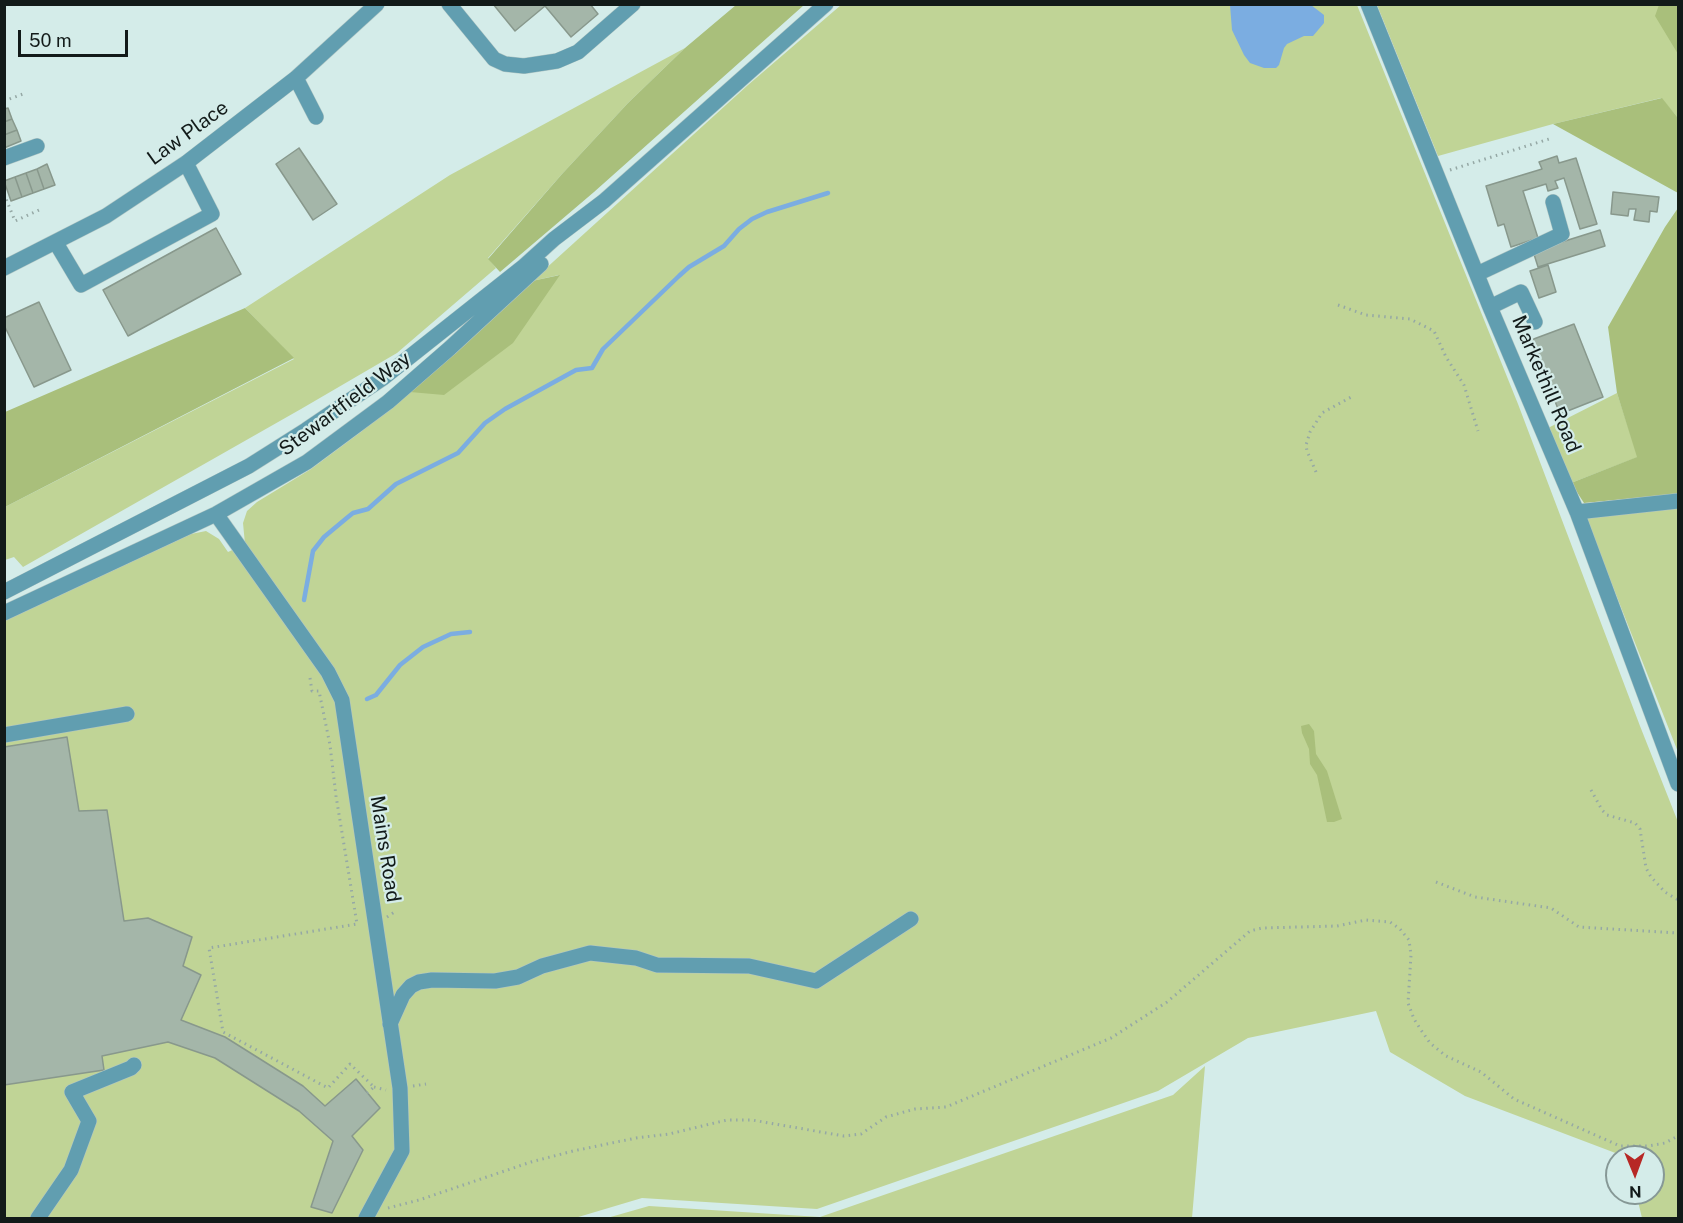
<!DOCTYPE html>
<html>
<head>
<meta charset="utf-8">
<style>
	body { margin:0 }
	#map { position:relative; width:1683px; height:1223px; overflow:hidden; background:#d4ece9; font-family:"Public Sans",sans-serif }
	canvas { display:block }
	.frame { position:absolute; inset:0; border:6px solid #121a19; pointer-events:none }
	.north { position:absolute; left:1605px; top:1145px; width:60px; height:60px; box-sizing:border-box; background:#d4ece9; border:2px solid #869896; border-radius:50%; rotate:179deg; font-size:16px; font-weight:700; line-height:24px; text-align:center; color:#121a19 }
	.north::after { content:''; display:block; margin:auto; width:21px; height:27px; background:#b72825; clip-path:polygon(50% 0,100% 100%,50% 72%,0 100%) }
	.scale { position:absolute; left:18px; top:30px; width:110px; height:27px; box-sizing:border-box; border:3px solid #121a19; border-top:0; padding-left:8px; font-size:18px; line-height:21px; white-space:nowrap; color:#121a19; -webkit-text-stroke:4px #d4ece9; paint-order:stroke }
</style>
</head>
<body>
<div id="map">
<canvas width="1683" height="1223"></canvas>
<div class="frame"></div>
<div class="north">N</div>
<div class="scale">50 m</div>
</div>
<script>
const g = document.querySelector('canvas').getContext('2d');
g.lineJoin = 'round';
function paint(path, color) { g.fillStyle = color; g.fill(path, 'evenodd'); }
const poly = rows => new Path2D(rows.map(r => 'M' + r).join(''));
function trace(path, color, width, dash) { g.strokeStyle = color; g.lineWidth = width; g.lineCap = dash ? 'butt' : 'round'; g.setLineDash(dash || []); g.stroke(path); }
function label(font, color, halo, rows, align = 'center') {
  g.font = font + ' "Public Sans",sans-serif'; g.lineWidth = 4.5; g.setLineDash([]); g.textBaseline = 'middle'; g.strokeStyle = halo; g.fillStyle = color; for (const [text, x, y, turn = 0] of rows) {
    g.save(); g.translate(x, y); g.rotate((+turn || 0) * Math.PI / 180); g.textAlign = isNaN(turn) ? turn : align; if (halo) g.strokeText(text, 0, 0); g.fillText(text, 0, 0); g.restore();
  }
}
const green = poly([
	[841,5,1357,5,1518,404,1640,726,1678,822,1678,1218,1642,1218,1636,1193,1653,1193,1653,1157,1626,1157,1465,1096,1390,1052,1376,1011,1248,1038,1158,1091,817,1209,642,1198,575,1218,5,1218,4,621,191,534,206,531,219,539,228,552,245,544,243,523,247,511,257,502,311,469,362,431,360,429,559,275,532,281,748,85],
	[1377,5,1678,5,1678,118,1661,98,1553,124,1438,156],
	[685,48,628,103,562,174,488,258,496,268,397,353,301,409,23,567,14,557,5,560,5,507,294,359,245,308,450,175],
	[1617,393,1638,457,1571,483,1548,428],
	[1678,507,1678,752,1585,516],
	[1205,1066,1192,1218,607,1218,649,1206,820,1217,1173,1095]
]);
const forest = poly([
	[736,5,804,5,594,192,500,272,488,259,562,174,628,103,685,48],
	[1659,5,1678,5,1678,54,1655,16],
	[1662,98,1678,118,1678,193,1553,124],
	[1678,208,1678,494,1584,503,1571,483,1637,457,1617,393,1608,327,1665,227],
	[560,275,513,343,444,395,410,392,532,281],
	[245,308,294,358,5,507,5,412],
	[1309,724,1314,731,1316,754,1327,771,1342,819,1334,822,1327,822,1317,775,1310,764,1309,749,1302,733,1301,726]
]);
const water = poly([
	[1230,5,1311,5,1324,15,1324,23,1313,36,1304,36,1287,44,1284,48,1279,65,1276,68,1264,68,1250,63,1244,55,1232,30]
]);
const stream = poly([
	[304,600,313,551,324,537,348,517,353,513,368,509,396,484,458,453,485,423,505,409,576,370,592,368,603,349,679,276,689,267,724,246,739,229,752,219,767,212,828,193],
	[367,699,376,695,400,665,423,647,451,634,470,632]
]);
const building = poly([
	[493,4,590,4,598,14,571,37,545,6,515,31,493,4],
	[8,108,12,119,4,122,4,109,8,108],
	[12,119,17,130,4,135,4,122,12,119],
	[17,130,21,141,4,148,4,135,17,130],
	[299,148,337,204,313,220,276,164,299,148],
	[1557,156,1559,163,1576,158,1597,224,1580,229,1564,178,1555,181,1558,188,1548,191,1546,184,1523,191,1538,238,1511,247,1504,224,1498,226,1486,186,1542,169,1539,162,1557,156],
	[47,164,55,185,44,189,37,169,47,164],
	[37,169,44,189,33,193,26,173,37,169],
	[26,173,33,193,22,197,15,177,26,173],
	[15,177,22,197,11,201,4,181,15,177],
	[1613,192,1659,197,1657,212,1650,211,1649,222,1634,220,1636,209,1629,209,1628,216,1611,214,1613,192],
	[216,228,241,274,128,336,103,290,216,228],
	[1600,230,1605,246,1538,267,1533,251,1600,230],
	[1548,265,1556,292,1539,298,1530,271,1548,265],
	[39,302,71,370,34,387,4,325,4,318,39,302],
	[1574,324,1603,397,1560,414,1531,340,1574,324],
	[67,737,79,811,107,810,124,921,148,918,192,937,183,966,201,975,181,1020,225,1037,303,1086,325,1106,356,1079,380,1108,352,1136,363,1150,332,1213,311,1207,333,1141,299,1111,215,1058,168,1042,102,1056,104,1070,4,1085,4,747,67,737]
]);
const path = poly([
	[4,101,23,94,24,97],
	[1450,170,1549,139],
	[4,194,15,221,39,210],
	[1338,305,1366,315,1410,319,1434,331,1446,357,1464,385,1478,431],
	[1316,472,1307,451,1306,445,1310,432,1322,413,1353,396],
	[310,678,312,691,319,691,330,745,336,796,357,924,209,948,223,1032,328,1088,350,1064,374,1087,367,1093],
	[1591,790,1602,810,1607,815,1635,823,1640,829,1646,868,1651,877,1665,892,1678,900],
	[1436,882,1475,897,1551,908,1579,927,1678,933],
	[387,917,396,911],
	[413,1086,426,1084],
	[374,1087,386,1090],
	[388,1208,419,1200,531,1162,573,1151,636,1138,669,1134,727,1120,752,1120,844,1136,861,1134,886,1117,915,1109,946,1107,1111,1038,1167,1002,1250,931,1262,928,1337,926,1366,920,1390,922,1400,929,1409,940,1411,955,1408,1003,1414,1019,1421,1030,1430,1043,1446,1056,1481,1072,1514,1099,1620,1146,1648,1146,1665,1143,1678,1136]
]);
const minor = poly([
	[449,4,494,59,505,64,524,66,557,61,578,52,633,4],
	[1368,4,1490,307,1577,512,1678,784],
	[296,78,316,117],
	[4,158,37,146],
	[56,243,81,285,212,214,186,163],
	[4,268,106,216,186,163,296,78,377,4],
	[1477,274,1562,234,1553,202],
	[1490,307,1521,292,1535,322],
	[1577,512,1678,501],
	[216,514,328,672,342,700,400,1088,402,1151,366,1218],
	[4,592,249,466,306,430,383,378,523,267,554,239,604,201,826,4],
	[4,613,216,514,307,462,388,402,450,348,541,264],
	[4,735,127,714],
	[390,1024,403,995,411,986,419,982,432,980,495,981,518,977,542,966,590,953,636,958,657,965,749,966,816,981,911,919],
	[38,1218,71,1170,89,1121,72,1092,131,1068,134,1065]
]);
const streetNames = [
	["Law Place",188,133,-36],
	["Markethill Road",1546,384,67],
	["Stewartfield Way",345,404,-37],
	["Mains Road",385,849,81]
];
paint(green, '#c0d496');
paint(forest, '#a9bf7b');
paint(water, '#7bade1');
trace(stream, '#7bade1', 4.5);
paint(building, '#a4b6a9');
trace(building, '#88988c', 1.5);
trace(minor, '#b1c6c4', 16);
trace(path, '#95a8a5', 3, [1.5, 4.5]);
trace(minor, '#619eb0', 15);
label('20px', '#121a19', '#d4ece9', streetNames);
</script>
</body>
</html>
